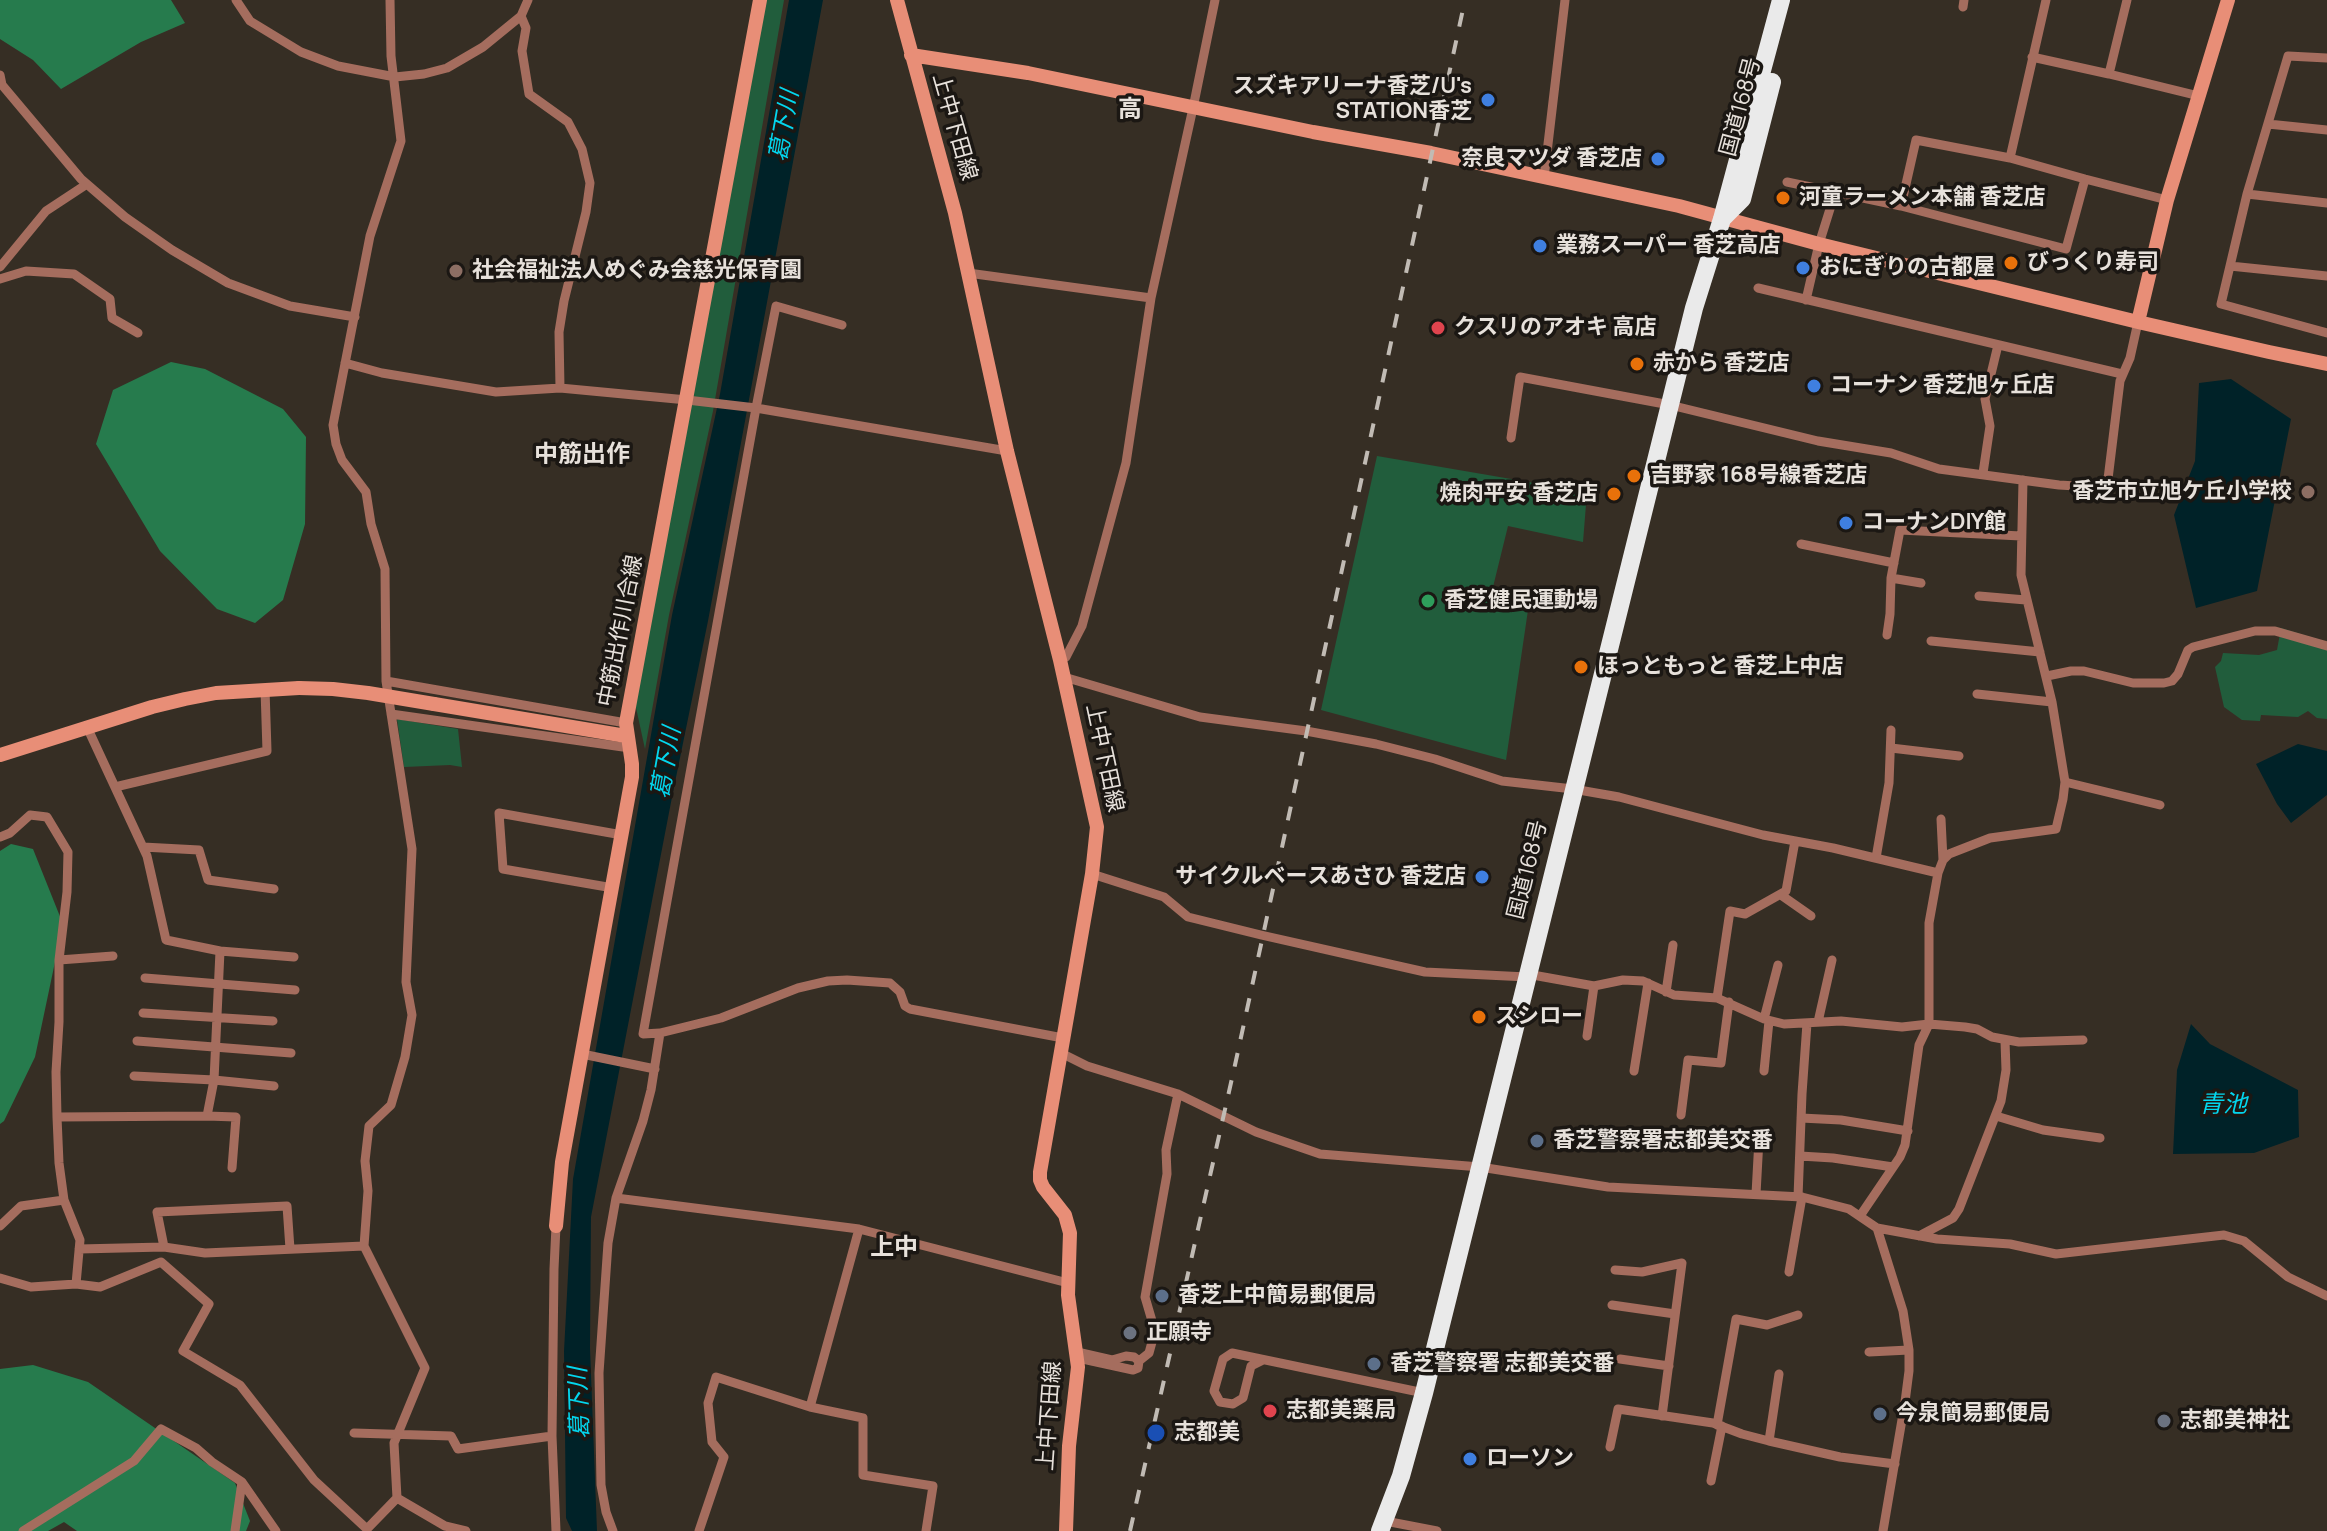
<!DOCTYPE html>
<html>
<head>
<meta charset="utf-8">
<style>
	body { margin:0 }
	canvas { display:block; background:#362e24 }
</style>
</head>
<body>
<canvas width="2327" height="1531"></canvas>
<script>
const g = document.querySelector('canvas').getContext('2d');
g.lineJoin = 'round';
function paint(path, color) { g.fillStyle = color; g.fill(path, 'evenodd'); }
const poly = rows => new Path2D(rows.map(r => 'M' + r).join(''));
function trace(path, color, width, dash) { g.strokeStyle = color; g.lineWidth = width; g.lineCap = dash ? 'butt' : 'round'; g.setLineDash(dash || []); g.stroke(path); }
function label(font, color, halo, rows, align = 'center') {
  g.font = font + ' Manrope,"Noto Sans JP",sans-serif'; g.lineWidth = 7; g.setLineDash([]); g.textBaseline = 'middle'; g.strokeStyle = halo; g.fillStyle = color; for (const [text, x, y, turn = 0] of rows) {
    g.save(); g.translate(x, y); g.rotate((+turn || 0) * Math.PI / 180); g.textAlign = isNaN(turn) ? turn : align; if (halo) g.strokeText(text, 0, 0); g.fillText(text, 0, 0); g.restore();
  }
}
const green = poly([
	[764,0,784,0,713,411,669,615,645,749,635,703],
	[1377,456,1587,492,1583,542,1508,526,1492,591,1528,610,1506,760,1321,710],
	[2281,628,2327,642,2327,719,2317,718,2308,711,2298,717,2261,715,2260,721,2242,720,2224,707,2215,667,2221,661,2223,653,2259,655,2277,650],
	[397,719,458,729,462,767,450,765,404,767]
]);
const forest = poly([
	[0,0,171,0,185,23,141,42,61,89,33,60,0,39],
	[171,362,205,369,283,409,306,437,305,524,283,600,255,623,217,609,160,551,96,444,113,390],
	[11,844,33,849,63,924,35,1057,4,1121,0,1124,0,851],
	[33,1365,88,1382,235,1483,250,1521,246,1531,77,1531,64,1522,48,1531,0,1531,0,1369]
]);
const water = poly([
	[789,0,823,0,708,621,673,792,591,1217,590,1348,597,1531,572,1531,566,1518,564,1351,573,1179,672,615,720,394],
	[2231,379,2291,419,2257,591,2196,608,2174,515,2195,461,2199,383],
	[2298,744,2327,751,2327,795,2291,823,2277,804,2256,764],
	[2191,1024,2210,1044,2298,1090,2299,1137,2254,1153,2173,1154,2177,1070]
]);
const street = poly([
	[236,0,250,21,301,52,338,66,395,77,424,74,447,68,483,47,521,16,528,0],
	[1963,7,1964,0],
	[521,16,526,28,522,51,529,94,568,122,582,149,590,183,586,212,564,301,559,332,560,388],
	[2032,57,2109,74,2127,0],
	[2327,58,2288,56,2247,194,2221,304,2327,333],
	[2109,74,2199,96],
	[0,75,2,85,81,179,125,217,172,250,228,283,290,306,355,317],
	[2268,124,2327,130],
	[2010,158,2046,0],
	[1544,178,1565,0],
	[1787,182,1901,206,2066,249,2085,179],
	[2247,194,2327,203],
	[1901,206,1916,140,2010,158,2085,179,2167,200],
	[2230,266,2327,276],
	[0,267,46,211,87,184],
	[968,273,1151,298],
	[0,279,26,271,74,274,110,299,112,318,138,333],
	[1758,288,2122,374],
	[1806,300,1819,244,1835,193],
	[345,363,382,373,496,392,560,388,687,400,756,408,1007,451],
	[1511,438,1520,377,1670,405,1818,441,1891,453,1939,469,2059,485,2076,486,2094,484,2108,479,2120,381,2130,358,2138,322],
	[1983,473,1990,426,1985,399,1998,345],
	[1801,544,1894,563],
	[1891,578,1921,583],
	[1979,596,2026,600],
	[1887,635,1890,614,1891,578,1900,530,2021,536],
	[1931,641,2040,652],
	[1060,660,1066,657,1082,626,1126,463,1151,298,1193,108,1215,0],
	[2047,676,2071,671,2084,671,2133,683,2164,683,2172,681,2178,674,2188,650,2193,647,2255,631,2275,631,2327,646],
	[1064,677,1200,717,1306,731,1376,744,1435,759,1502,781,1573,789,1619,797,1763,835,1833,848,1938,873],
	[386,681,626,723],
	[1977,694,2052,702],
	[391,714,630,748],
	[1891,748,1959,756],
	[2065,782,2160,805],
	[115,787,267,751,265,689],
	[1941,819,1943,860],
	[0,837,10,833,30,815,47,817,68,852,67,892,59,960,59,1022,56,1072,57,1117],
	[143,847,199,850,208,880,274,889],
	[1876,858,1889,783,1891,730],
	[1092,874,1164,897,1188,917,1261,935,1425,972,1527,977],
	[613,888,503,869,499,813,622,835],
	[1781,895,1811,916],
	[220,951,294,957],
	[59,960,113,956],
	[1527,974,1594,986,1623,980,1643,981,1674,995,1717,998,1764,1019,1784,1024,1841,1021,1902,1027,1929,1024,1965,1027,1977,1029,1992,1037,2019,1042,2083,1040],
	[145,978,295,990],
	[1666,992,1673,945],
	[1717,998,1730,911,1745,914,1786,891,1795,841],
	[143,1013,273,1021],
	[1764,1019,1778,965],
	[1818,1022,1832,960],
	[660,1033,721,1018,798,988,828,981,847,980,890,983,900,992,905,1006,910,1009,1063,1038],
	[1587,1036,1594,986],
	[137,1041,291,1053],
	[1061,1053,1087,1066,1178,1094,1256,1132,1320,1154,1480,1167,1608,1187,1802,1197,1849,1209,1877,1228,1937,1239,2010,1244,2056,1254,2224,1235,2244,1241,2288,1277,2327,1296],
	[582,1054,655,1069],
	[1634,1071,1648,983],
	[1764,1071,1769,1021],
	[134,1076,214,1080,274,1086],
	[1681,1115,1688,1060,1721,1063,1729,1002],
	[207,1116,236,1117,232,1168],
	[1996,1116,2043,1130,2100,1138],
	[1801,1118,1841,1120,1908,1131],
	[1800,1156,1833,1158,1893,1167],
	[1756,1194,1759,1139],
	[1798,1197,1802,1094,1807,1023],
	[616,1198,859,1229,1068,1283],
	[1860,1216,1900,1157,1905,1145,1919,1045,1929,1024,1929,923,1938,873,1943,860,1949,854,1990,838,2056,829,2063,799,2065,782,2052,702,2021,575,2023,480],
	[0,1226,21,1206,64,1200],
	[1877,1228,1903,1311,1909,1350,1909,1371,1905,1402,1883,1531],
	[1919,1236,1953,1218,1959,1209,2001,1101,2006,1070,2005,1041],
	[164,1247,157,1212,287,1206,290,1249],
	[79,1249,164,1247,205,1253,364,1246],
	[1615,1270,1642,1272,1682,1263,1662,1416],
	[1789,1272,1802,1197],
	[0,1278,31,1287,76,1284,100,1287,161,1262,209,1304,183,1351,240,1385,314,1480,367,1529,397,1498,394,1443,425,1368,364,1246,368,1191,365,1161,369,1126,391,1105,405,1057,412,1015,406,982,412,849,386,681,385,569,371,524,366,492,342,460,336,444,333,425,370,236,401,141,391,56,390,0],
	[76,1284,80,1240,64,1200,59,1163,57,1117,207,1116,214,1080,220,951,166,940,147,856,87,727],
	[1612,1305,1675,1314],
	[1077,1352,1112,1360,1126,1356,1134,1357,1139,1361,1138,1368,1133,1370,1078,1358],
	[1869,1352,1909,1350],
	[1620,1359,1669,1366],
	[1263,1360,1251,1366,1243,1398,1233,1404,1220,1402,1214,1391,1223,1359,1232,1353,1424,1393],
	[1139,1361,1149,1353,1155,1331,1145,1297,1167,1174,1166,1150,1178,1094],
	[810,1407,859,1229],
	[1717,1425,1736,1319,1767,1325,1798,1315],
	[354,1433,451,1436,458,1449,552,1436],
	[1769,1441,1779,1374],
	[1610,1447,1618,1409,1713,1423,1742,1434,1769,1441,1840,1457,1895,1464],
	[1711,1481,1722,1426],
	[242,1482,276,1531],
	[397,1498,445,1526,466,1531],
	[1385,1521,1437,1531],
	[23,1531,134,1461,161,1429,196,1448,212,1462,242,1482,235,1531],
	[556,1531,552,1436,554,1269,556,1226],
	[613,1531,606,1512,601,1485,599,1373,608,1243,616,1198,643,1121,651,1090,660,1033,643,1034,756,408,776,306,842,325],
	[699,1531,724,1457,712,1442,708,1403,716,1377,810,1407,863,1418,863,1475,933,1486,926,1531]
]);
const secondary = poly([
	[897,0,955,213,1007,451,1060,660,1097,827,1092,874,1040,1172,1040,1180,1043,1187,1065,1215,1070,1233,1068,1295,1078,1367,1069,1446,1066,1531],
	[911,55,1028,73,1313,132,1431,153,1679,206,1819,244,2138,322,2269,352,2327,364],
	[2138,322,2167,200,2228,0],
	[434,704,626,736],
	[0,755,152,707,185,699,216,693,299,688],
	[556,1226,562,1162,632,777,632,764,626,723,760,0]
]);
const highway = poly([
	[1724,217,1742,199,1772,82],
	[1380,1531,1401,1476,1424,1393,1694,308,1722,219,1781,0]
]);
const rail = poly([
	[1130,1531,1235,1065,1465,0]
]);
const secondaryBridge = poly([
	[299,688,333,689,368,693,434,704]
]);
const markers = [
	[1488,100,8,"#3f7fe0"],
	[1658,159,8,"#3f7fe0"],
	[1783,198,8,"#e8710a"],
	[1540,246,8,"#3f7fe0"],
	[2011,263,8,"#e8710a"],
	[1803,268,8,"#3f7fe0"],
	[456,271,8,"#8d6e63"],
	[1438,328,8,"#e0444e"],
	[1637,364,8,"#e8710a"],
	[1814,386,8,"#3f7fe0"],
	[1634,476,8,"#e8710a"],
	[2308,492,8,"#8d6e63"],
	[1614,494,8,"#e8710a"],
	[1846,523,8,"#3f7fe0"],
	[1428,601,8,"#2e9e5b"],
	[1581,667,8,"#e8710a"],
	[1482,877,8,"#3f7fe0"],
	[1479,1017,8,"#e8710a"],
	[1537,1141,8,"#5c6f8a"],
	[1162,1296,8,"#5c6f8a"],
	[1130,1333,8,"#6b7280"],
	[1374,1364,8,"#5c6f8a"],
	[1270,1411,8,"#e0444e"],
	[1880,1414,8,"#5c6f8a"],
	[2164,1421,8,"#6b7280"],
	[1156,1433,10,"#1a4fb4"],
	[1470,1459,8,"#3f7fe0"]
];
const poiNames = [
	["スズキアリーナ香芝/U's",1472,87,"right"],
	["STATION香芝",1472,112,"right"],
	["奈良マツダ 香芝店",1642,159,"right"],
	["河童ラーメン本舗 香芝店",1799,198],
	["業務スーパー 香芝高店",1556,246],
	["びっくり寿司",2027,263],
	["おにぎりの古都屋",1819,268],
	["社会福祉法人めぐみ会慈光保育園",472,271],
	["クスリのアオキ 高店",1454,328],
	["赤から 香芝店",1653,364],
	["コーナン 香芝旭ヶ丘店",1830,386],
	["吉野家 168号線香芝店",1650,476],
	["香芝市立旭ケ丘小学校",2292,492,"right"],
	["焼肉平安 香芝店",1598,494,"right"],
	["コーナンDIY館",1862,523],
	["香芝健民運動場",1444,601],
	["ほっともっと 香芝上中店",1597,667],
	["サイクルベースあさひ 香芝店",1466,877,"right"],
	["スシロー",1495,1017],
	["香芝警察署志都美交番",1553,1141],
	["香芝上中簡易郵便局",1178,1296],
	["正願寺",1146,1333],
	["香芝警察署 志都美交番",1390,1364],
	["志都美薬局",1286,1411],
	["今泉簡易郵便局",1896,1414],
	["志都美神社",2180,1421],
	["志都美",1174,1433],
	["ローソン",1486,1459]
];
const streetNames = [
	["国道168号",1741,107,-75],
	["上中下田線",954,127,74],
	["中筋出作川合線",621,631,-79],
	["上中下田線",1104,758,78],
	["国道168号",1528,870,-76],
	["上中下田線",1050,1416,-86]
];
const neighbourhoodNames = [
	["高",1130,110],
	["中筋出作",582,455],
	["上中",894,1248]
];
const waterNames = [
	["葛下川",785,126,-80],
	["葛下川",667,763,-80],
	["青池",2223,1105],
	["葛下川",580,1403,-92]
];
paint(green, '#215d3c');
paint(forest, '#267b4d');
paint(water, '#002228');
trace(street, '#a56d5e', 9);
trace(secondary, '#e88e77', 14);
trace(highway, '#eaeaea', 18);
trace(rail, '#c1bbb4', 4, [14, 14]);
trace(secondaryBridge, '#e88e77', 14);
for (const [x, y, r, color] of markers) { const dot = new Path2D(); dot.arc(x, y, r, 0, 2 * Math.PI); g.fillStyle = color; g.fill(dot); trace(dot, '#1b1713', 3); }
label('bold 22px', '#e7e1db', '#1b1713', poiNames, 'left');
label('22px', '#e7e1db', '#1b1713', streetNames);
label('bold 24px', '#e7e1db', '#1b1713', neighbourhoodNames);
label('italic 24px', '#03d6ee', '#1b1713', waterNames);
</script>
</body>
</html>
